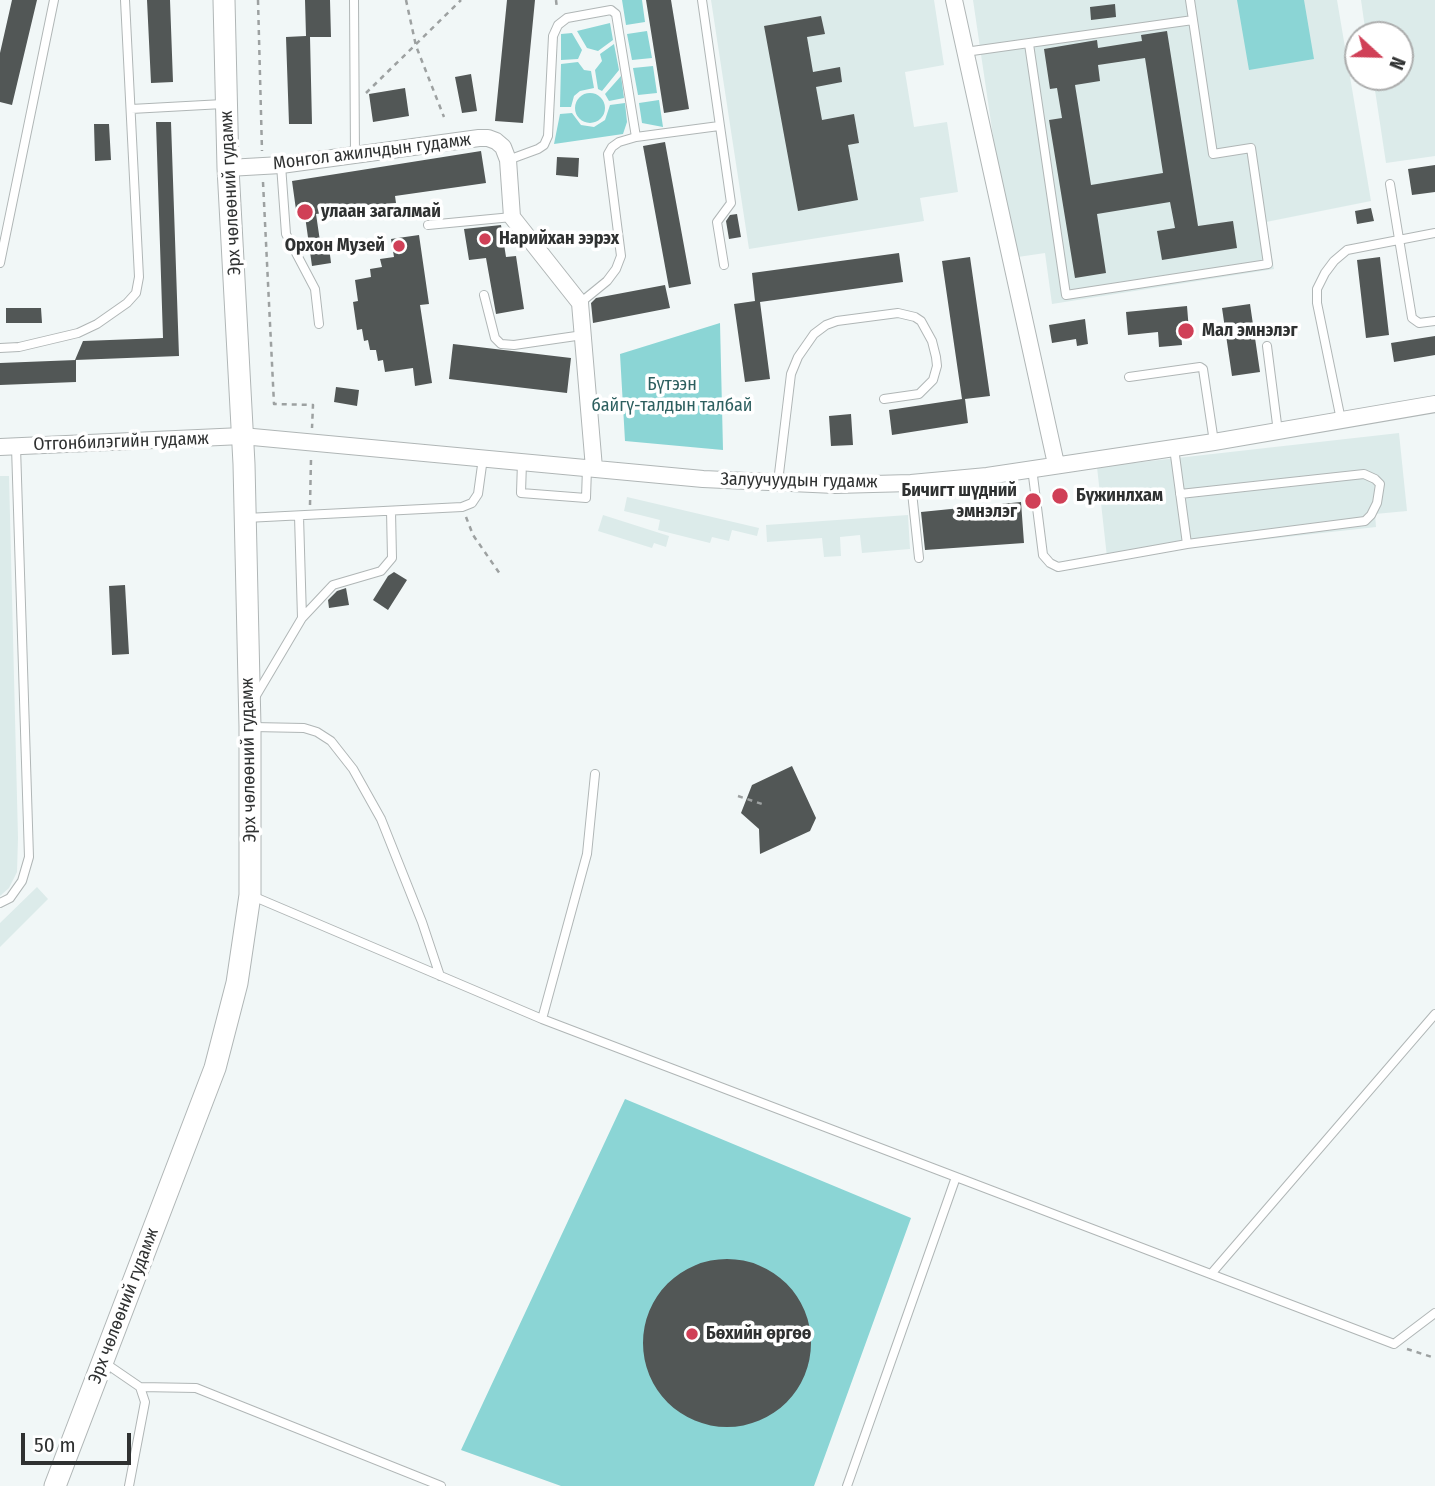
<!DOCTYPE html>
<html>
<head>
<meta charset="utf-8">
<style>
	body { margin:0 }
	#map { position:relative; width:1435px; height:1486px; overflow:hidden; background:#f1f7f7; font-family:"Fira Sans Condensed",sans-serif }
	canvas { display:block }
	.north { position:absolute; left:1344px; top:21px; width:70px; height:70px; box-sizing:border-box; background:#fff; border:2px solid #acadad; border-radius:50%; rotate:112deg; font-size:19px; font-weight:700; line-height:28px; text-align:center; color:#2f3131 }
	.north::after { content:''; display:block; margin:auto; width:24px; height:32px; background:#d04057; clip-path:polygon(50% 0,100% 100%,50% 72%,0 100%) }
	.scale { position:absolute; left:21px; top:1433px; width:110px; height:32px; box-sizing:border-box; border:4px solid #2f3131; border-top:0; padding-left:9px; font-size:21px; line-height:24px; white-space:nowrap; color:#2f3131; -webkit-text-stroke:5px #fff; paint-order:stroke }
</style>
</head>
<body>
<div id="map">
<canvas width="1435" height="1486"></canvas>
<div class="north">N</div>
<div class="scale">50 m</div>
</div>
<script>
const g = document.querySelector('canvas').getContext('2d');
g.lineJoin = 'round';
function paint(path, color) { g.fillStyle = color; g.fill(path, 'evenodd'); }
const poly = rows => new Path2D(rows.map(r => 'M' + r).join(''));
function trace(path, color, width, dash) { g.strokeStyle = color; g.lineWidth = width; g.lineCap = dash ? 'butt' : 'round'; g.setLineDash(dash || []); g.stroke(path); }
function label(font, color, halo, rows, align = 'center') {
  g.font = font + ' "Fira Sans Condensed",sans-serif'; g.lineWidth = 7; g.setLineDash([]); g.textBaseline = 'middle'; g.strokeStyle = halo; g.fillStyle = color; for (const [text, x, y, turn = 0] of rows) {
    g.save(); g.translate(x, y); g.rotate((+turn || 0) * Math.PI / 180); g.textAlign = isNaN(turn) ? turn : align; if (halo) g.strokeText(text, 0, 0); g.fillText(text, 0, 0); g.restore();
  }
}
const built = poly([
	[711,0,934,0,944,65,905,72,914,127,947,122,958,192,920,198,924,221,749,249],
	[973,0,1337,0,1371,201,1266,222,1274,269,1052,304,1045,253,1011,258],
	[1361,0,1435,0,1435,156,1386,163,1373,77,1400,77,1400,35,1366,35],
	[1399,433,1407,511,1375,514,1376,527,1107,557,1097,467],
	[0,476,9,476,18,838,17,872,9,888,0,896],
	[627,497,759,528,757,536,732,530,729,541,712,537,710,543,658,530,660,520,624,511],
	[603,515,669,536,666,547,654,543,652,548,598,531],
	[908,515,910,549,862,553,860,535,840,537,841,556,824,557,822,538,767,542,766,525],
	[37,887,48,899,0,947,0,923]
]);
const green = poly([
	[622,0,642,0,645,22,626,25],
	[1237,0,1304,0,1314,59,1249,70],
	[610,23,613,40,598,51,587,48,577,31],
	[647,31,652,58,632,60,627,34],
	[572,33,582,50,578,59,561,60,561,34],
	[614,44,619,70,602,91,598,89,595,70,602,61,600,54],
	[578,62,584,70,591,71,594,88,580,91,574,96,571,107,560,107,561,64],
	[653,66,657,93,638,95,633,68],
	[621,76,624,98,609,101,605,94],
	'575 108a15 15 0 1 1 30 0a15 15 0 1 1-30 0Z',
	[659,100,663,127,642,123,639,103],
	[625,103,627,122,623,134,554,144,560,114,572,113,581,125,594,127,605,120,610,105],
	[720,323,723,450,625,441,620,354],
	[625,1099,911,1218,814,1486,561,1486,461,1450]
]);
const building = poly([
	[12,0,37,0,12,105,0,102,0,53],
	[147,0,170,0,173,82,151,83],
	[305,0,330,0,331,37,310,37,312,124,289,124,286,37,306,36],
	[507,0,535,0,523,123,495,121],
	[646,0,671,0,689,109,664,113],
	[1115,4,1116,17,1091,20,1090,7],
	[821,16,825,34,807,37,813,72,840,67,842,82,816,87,822,120,854,114,859,143,848,145,858,200,798,211,764,26],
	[1167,31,1198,226,1233,221,1237,248,1162,260,1157,231,1175,228,1170,202,1097,214,1106,273,1075,278,1049,120,1062,118,1057,88,1050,89,1044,49,1097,40,1098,48,1142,41,1141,35],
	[1145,58,1163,173,1091,185,1075,85,1100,81,1098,65],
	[471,74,477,111,462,113,455,77],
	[405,88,409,116,373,122,369,94],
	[156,122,171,122,179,356,75,360,83,341,163,338],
	[94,124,109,124,111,160,95,161],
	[665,142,691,284,669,288,643,146],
	[481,151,486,183,395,196,396,203,316,214,321,248,329,247,331,263,312,266,305,216,297,217,292,181],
	[557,157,579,158,578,177,556,175],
	[1435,165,1435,192,1412,195,1408,169],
	[1371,208,1374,221,1357,224,1355,211],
	[737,214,741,237,729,239,726,221,730,215],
	[501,225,506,257,516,256,524,309,496,314,486,258,469,260,464,229],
	[419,235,429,304,420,305,432,383,415,386,413,368,385,372,383,360,378,361,376,350,370,350,368,340,364,341,362,329,357,330,353,302,358,301,355,280,371,277,370,269,382,267,380,259,394,257,391,239],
	[899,253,903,282,760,302,770,379,745,382,734,304,755,301,752,273],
	[970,257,990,396,965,399,968,423,892,435,889,410,962,399,942,261],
	[1380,257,1389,335,1366,338,1357,260],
	[665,285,670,308,593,323,591,303,596,298],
	[1250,304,1260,372,1232,376,1222,308],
	[1187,306,1189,331,1181,332,1182,345,1159,347,1158,332,1128,335,1126,312],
	[6,308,41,308,42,323,6,323],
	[1085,319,1088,344,1077,346,1076,339,1052,343,1049,325],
	[1435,336,1435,355,1394,362,1391,343],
	[453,344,571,358,567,393,449,379],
	[76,360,76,382,0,385,0,363],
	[336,387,359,390,357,406,334,402],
	[851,414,853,445,831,446,829,416],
	[1021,502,1024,543,925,550,921,512],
	[394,572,407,580,388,610,373,600,388,576],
	[125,585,129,654,112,655,109,586],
	[346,588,349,605,329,608,328,600,337,591],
	[792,766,816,818,810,831,760,854,759,829,741,813,752,785],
	'643 1343a84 84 0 1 1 168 0a84 84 0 1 1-168 0Z'
]);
const path = poly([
	[258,0,262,151],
	[406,0,416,46,444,117],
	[556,0,557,9],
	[366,93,461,0],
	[263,182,274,404,313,405,312,428],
	[310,505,311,459],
	[466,517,473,535,500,574],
	[738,796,762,804],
	[1407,1349,1435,1358]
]);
const lane = poly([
	[354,0,355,155],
	[702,0,731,203,717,222,724,265],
	[1029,44,1066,295,1268,264,1251,148,1213,154,1190,0],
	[965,52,1193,20],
	[131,109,223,104],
	[636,137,719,126],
	[508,160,538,149,544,145,548,136,553,36,558,25,567,18,611,10,616,14,636,137,619,142,612,147,608,154,621,256,616,269,607,281,580,303],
	[281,165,286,234,315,289,319,324],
	[1390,184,1412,318,1419,323,1435,321],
	[428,225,512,217],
	[0,263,54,0],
	[484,295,495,338,501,344,514,345,583,335],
	[1267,346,1278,432],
	[0,348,19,347,78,333,97,324,127,303,136,293,139,277,125,0],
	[1129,377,1200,367,1203,369,1214,442],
	[1341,420,1317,303,1317,289,1325,273,1334,261,1347,250,1435,233],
	[522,462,521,493,586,498,587,468],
	[1032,468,1043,555,1050,563,1058,567,1187,544,1174,448],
	[778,482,791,374,798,357,814,334,826,325,837,321,898,313,915,317,921,321,932,341,936,357,937,366,933,380,919,394,884,399],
	[911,483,919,558],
	[1180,494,1364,474,1375,479,1380,484,1377,503,1371,515,1365,521,1187,544],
	[246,518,462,507,472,503,478,494,483,458],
	[302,618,333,585,381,571,392,558,391,511],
	[254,699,302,618,299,516],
	[253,727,304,728,317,732,331,741,353,769,381,819,422,922,440,976],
	[250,895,542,1019,1394,1344,1435,1313],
	[0,903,10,898,22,881,29,857,16,447],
	[542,1019,587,854,595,774],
	[1211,1274,1435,1014],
	[105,1363,140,1387,145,1402,129,1486],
	[140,1387,196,1388,441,1486],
	[847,1486,956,1177]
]);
const street = poly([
	[954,0,1056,464],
	[228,168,281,165,479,138,488,138,496,141,503,147,508,160,512,217,580,303,594,468],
	[0,447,242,436,703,479,835,485,911,483,987,476,1214,442,1435,404]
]);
const secondary = poly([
	[55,1486,215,1068,237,983,250,895,250,727,244,464,228,168,224,0]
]);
const markers = [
	[305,212,9,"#d04057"],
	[485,239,7,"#d04057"],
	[399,246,7,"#d04057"],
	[1186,331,9,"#d04057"],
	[1060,496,9,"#d04057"],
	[1033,501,9,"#d04057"],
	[692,1334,7,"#d04057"]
];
const streetNames = [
	["Монгол ажилчдын гудамж",372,152,-7],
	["Эрх чөлөөний гудамж",231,193,-93],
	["Отгонбилэгийн гудамж",121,442,-2],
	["Залуучуудын гудамж",799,481,1],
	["Эрх чөлөөний гудамж",249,760,-91],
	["Эрх чөлөөний гудамж",124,1306,-69]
];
const poiNames = [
	["улаан загалмай",321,212],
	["Нарийхан ээрэх",499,239],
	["Орхон Myзей",385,246,"right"],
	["Мал эмнэлэг",1202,331],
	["Бичигт шүдний",1017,491,"right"],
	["эмнэлэг",1017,512,"right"],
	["Бүжинлхам",1076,496],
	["Бөхийн өргөө",706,1334]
];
const parkNames = [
	["Бүтээн",672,385],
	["байгү-талдын талбай",672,406]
];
paint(built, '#dcebea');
paint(green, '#8bd5d5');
paint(building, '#525756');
trace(lane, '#b0b6b6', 10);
trace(street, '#b0b6b6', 18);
trace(secondary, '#b0b6b6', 23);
trace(path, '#9da1a1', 2.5, [5, 5]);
trace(lane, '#fff', 8);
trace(street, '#fff', 16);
trace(secondary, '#fff', 21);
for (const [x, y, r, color] of markers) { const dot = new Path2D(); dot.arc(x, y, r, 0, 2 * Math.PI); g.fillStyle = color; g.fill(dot); trace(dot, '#fff', 2.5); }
label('18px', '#2f3131', '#fff', streetNames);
label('bold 18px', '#2f3131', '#fff', poiNames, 'left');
label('18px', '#2d5f5f', '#fff', parkNames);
</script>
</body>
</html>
